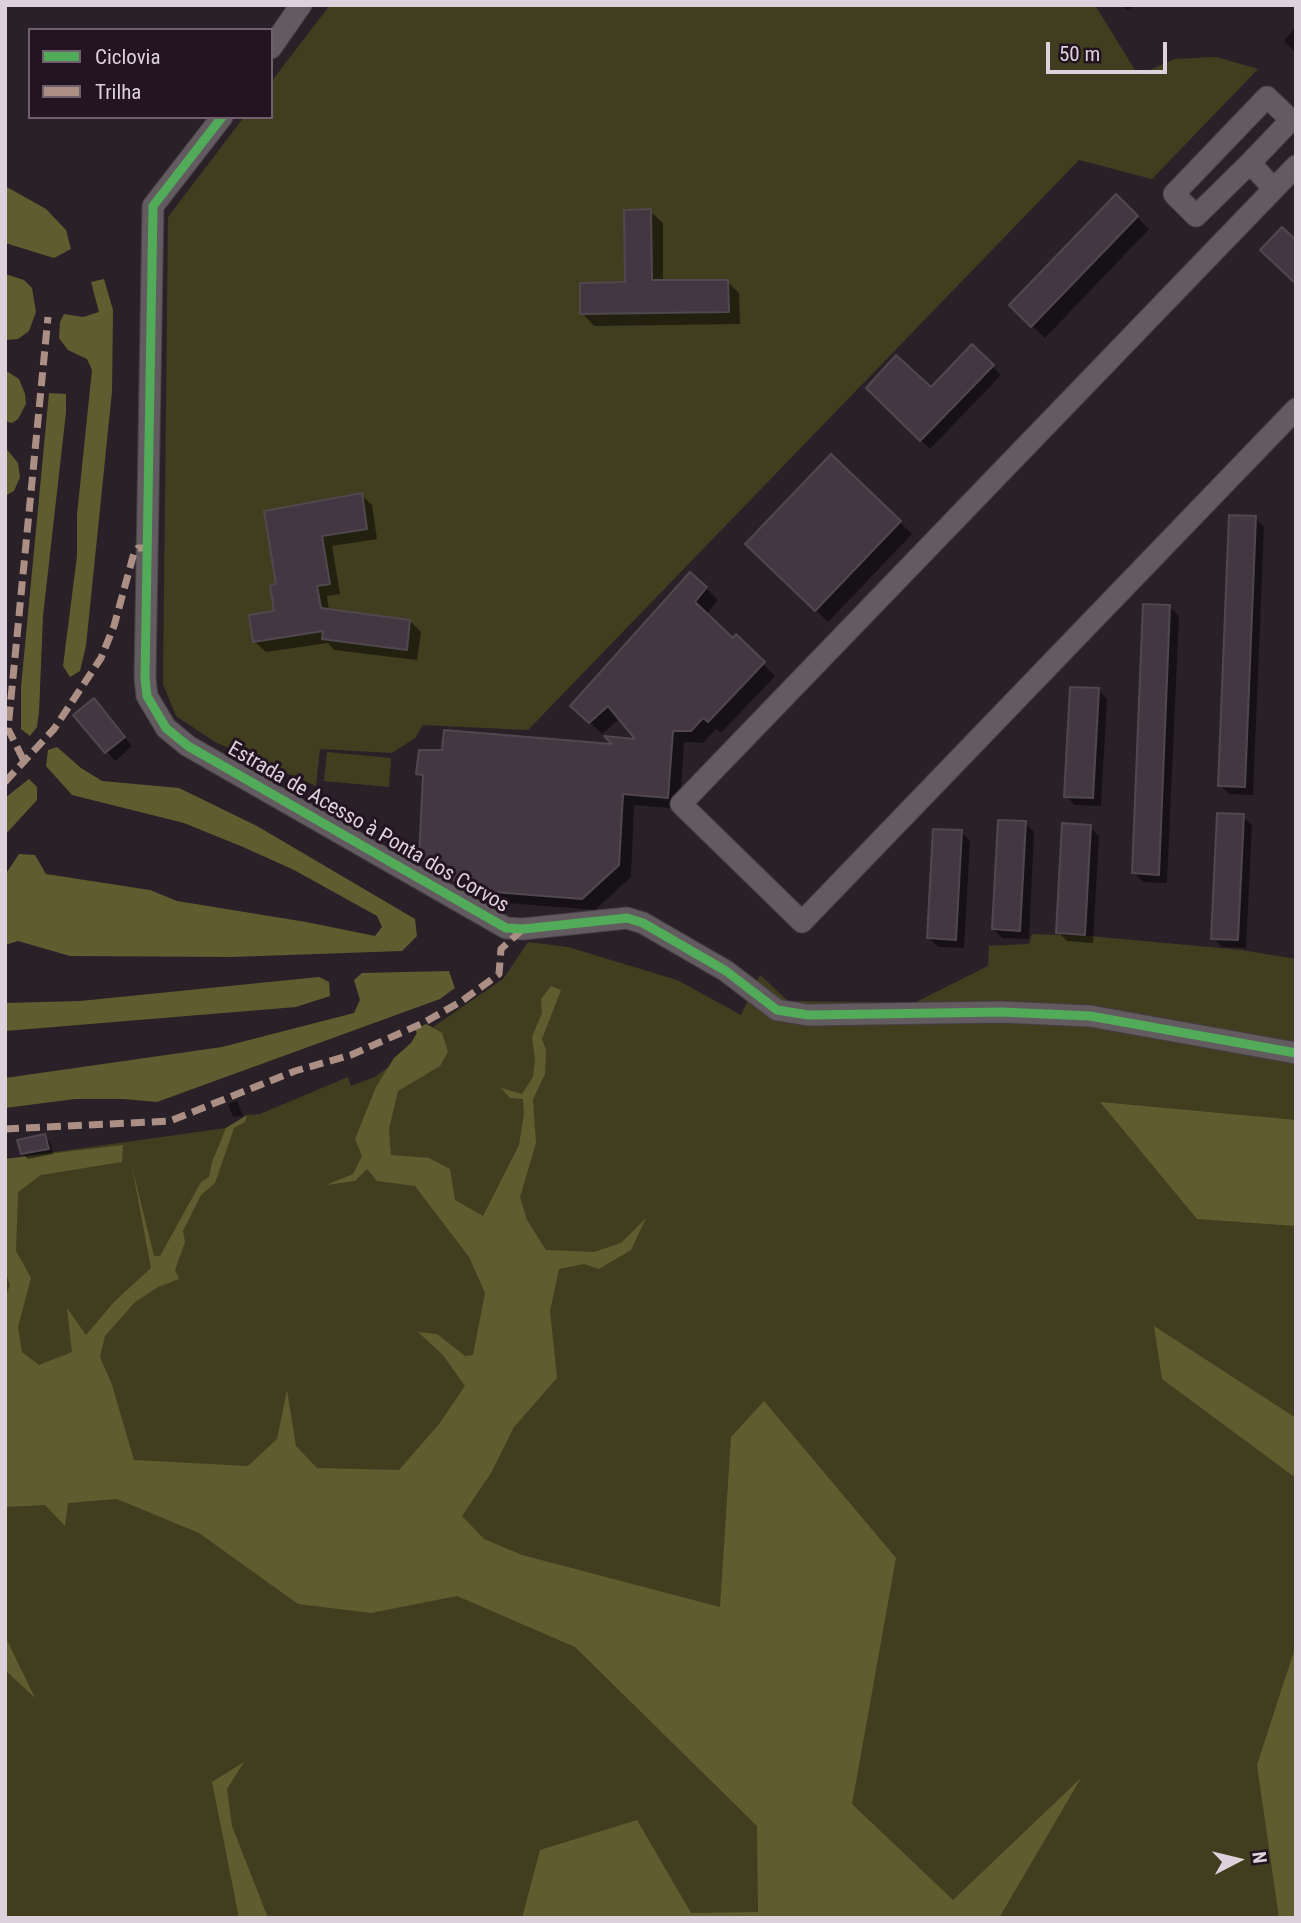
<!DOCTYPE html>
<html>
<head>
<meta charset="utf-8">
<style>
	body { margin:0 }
	#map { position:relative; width:1301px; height:1923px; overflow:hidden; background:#2a2128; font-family:"Roboto Condensed",sans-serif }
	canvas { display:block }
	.frame { position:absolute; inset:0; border:7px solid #ddd2db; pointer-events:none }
	.legend { position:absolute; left:28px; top:28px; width:245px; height:91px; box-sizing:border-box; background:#241422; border:2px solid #6e606c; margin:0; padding:9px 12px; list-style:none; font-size:21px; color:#ddd2db }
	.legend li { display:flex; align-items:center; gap:14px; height:35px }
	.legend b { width:35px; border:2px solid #6e606c }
	.north { position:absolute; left:1203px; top:1825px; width:70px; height:70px; -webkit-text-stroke:5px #241422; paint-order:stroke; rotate:83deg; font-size:19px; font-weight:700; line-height:28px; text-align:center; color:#ddd2db }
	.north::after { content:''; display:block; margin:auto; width:24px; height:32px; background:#ddd2db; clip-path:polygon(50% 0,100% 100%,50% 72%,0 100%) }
	.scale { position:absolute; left:1046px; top:42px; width:121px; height:32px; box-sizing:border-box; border:4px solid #ddd2db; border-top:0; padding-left:9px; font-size:21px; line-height:24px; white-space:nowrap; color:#ddd2db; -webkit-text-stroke:5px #241422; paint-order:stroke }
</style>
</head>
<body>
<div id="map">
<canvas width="1301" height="1923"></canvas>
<div class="frame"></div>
<ul class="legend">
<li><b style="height:9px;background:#51ab58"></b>Ciclovia</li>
<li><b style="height:9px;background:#ac8f84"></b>Trilha</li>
</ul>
<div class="north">N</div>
<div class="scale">50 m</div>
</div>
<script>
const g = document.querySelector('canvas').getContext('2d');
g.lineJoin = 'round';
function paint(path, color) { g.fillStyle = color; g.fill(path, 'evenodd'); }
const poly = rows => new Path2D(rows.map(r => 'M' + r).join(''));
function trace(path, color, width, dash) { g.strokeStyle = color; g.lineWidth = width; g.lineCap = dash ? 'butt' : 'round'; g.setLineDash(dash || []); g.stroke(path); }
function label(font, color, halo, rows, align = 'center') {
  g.font = font + ' "Roboto Condensed",sans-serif'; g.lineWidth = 6; g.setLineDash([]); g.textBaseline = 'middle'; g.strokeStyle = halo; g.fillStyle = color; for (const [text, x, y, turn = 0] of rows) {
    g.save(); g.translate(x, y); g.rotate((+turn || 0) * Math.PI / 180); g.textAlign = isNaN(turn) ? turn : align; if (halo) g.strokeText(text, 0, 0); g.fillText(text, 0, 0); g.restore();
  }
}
const green = poly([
	[330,5,1095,5,1138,75,1175,59,1216,57,1258,69,1152,179,1079,160,528,730,423,725,415,738,392,753,320,749,316,786,215,742,176,716,163,684,168,217,244,117,271,117,271,82],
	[327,752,391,758,389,787,324,781],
	[1032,934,1089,936,1242,950,1296,959,1296,1918,5,1918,5,1159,226,1128,247,1115,260,1114,348,1077,351,1086,375,1077,394,1063,411,1043,417,1033,415,1030,426,1024,433,1027,503,979,528,942,568,947,677,980,741,1015,760,975,788,1001,914,1003,988,966,989,946,1029,944]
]);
const water = poly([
	[5,186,46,209,66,230,71,249,54,258,5,243],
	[5,274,24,280,32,288,36,312,29,331,18,339,6,340],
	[104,279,113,310,112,391,86,646,80,671,70,677,63,666,77,556,77,515,92,370,87,359,68,350,59,338,60,322,64,314,83,317,99,312,91,282],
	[5,370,19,379,25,394,26,404,18,419,12,423,5,421],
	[49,393,66,394,66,412,43,616,39,712,37,727,30,736,21,729,21,687],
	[5,447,18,463,20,477,14,491,5,496],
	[57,747,81,768,102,781,179,788,257,826,415,919,417,936,402,951,231,957,70,956,18,941,5,945,5,875,19,854,35,855,46,874,150,890,177,901,306,922,375,936,382,927,377,916,294,870,243,847,184,823,72,795,46,766,48,750],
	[29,779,37,787,37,800,5,835,5,798],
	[449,971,455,988,440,999,157,1102,124,1099,75,1099,5,1108,5,1078,222,1047,354,1013,360,1000,354,980,362,973],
	[319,977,329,982,330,996,296,1007,5,1031,5,1003,80,1001],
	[551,986,561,990,542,1039,546,1050,545,1074,533,1099,536,1143,520,1197,527,1220,546,1250,594,1252,621,1243,646,1218,631,1250,599,1269,584,1264,559,1269,550,1311,557,1378,514,1427,491,1473,462,1516,484,1539,522,1555,720,1607,731,1437,764,1401,896,1558,852,1804,953,1900,1081,1778,999,1918,522,1918,540,1850,637,1820,691,1913,758,1912,757,1826,575,1647,457,1596,371,1613,298,1604,199,1533,117,1499,68,1503,65,1526,45,1505,5,1507,5,1298,10,1285,5,1270,5,1159,123,1145,122,1162,41,1175,18,1192,16,1251,31,1278,18,1327,22,1352,39,1365,72,1352,67,1308,86,1335,114,1302,151,1268,132,1167,154,1256,160,1256,201,1182,209,1177,212,1162,226,1128,247,1115,245,1122,234,1128,215,1183,201,1195,183,1231,185,1242,175,1270,179,1279,158,1287,135,1302,105,1336,100,1357,112,1385,134,1460,248,1466,277,1439,287,1390,296,1446,317,1468,399,1470,439,1424,465,1386,443,1355,418,1332,437,1334,465,1356,473,1355,485,1293,469,1257,415,1186,377,1181,367,1169,355,1181,326,1185,353,1174,362,1156,355,1139,376,1087,394,1058,411,1043,417,1033,415,1030,426,1024,442,1033,448,1052,440,1066,398,1091,389,1129,391,1155,429,1158,450,1169,455,1200,483,1216,519,1145,524,1114,523,1099,510,1098,501,1088,522,1094,533,1077,535,1059,532,1037,542,1013,541,999],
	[1100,1102,1296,1120,1296,1226,1197,1219],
	[1154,1326,1296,1418,1296,1478,1162,1379],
	[5,1636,35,1698,5,1670],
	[1296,1645,1296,1918,1279,1918,1257,1765],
	[244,1762,227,1789,232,1826,268,1918,239,1918,212,1782]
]);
const shadow = poly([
	[1122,5,1136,5,1127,10],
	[1296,27,1296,53,1284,41],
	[1116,196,1149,229,1045,338,1011,305],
	[650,211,663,223,663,282,727,281,739,293,740,324,594,326,582,313,627,284],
	[972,346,1001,375,930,449,868,388,931,390],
	[831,456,912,534,828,622,748,544],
	[361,495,372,505,377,539,332,546,340,594,327,596,329,611,410,621,421,632,417,660,334,650,328,643,266,652,255,642,276,612,278,586,266,512],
	[1255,518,1264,527,1253,795,1229,794,1220,785],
	[706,588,718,600,706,615,733,640,736,637,775,676,721,733,716,729,703,743,684,742,680,809,634,805,631,877,595,910,482,901,433,868,420,856,424,780,418,773,639,741,620,718,602,734,584,717],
	[1170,607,1179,616,1167,883,1143,882,1134,873],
	[1098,690,1107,699,1101,806,1075,805,1066,796],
	[102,709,132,746,115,761,76,715],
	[1243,816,1252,825,1246,948,1222,947,1213,938],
	[1025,823,1034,832,1029,939,1002,938,993,929],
	[1090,827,1099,836,1093,943,1067,941,1058,932],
	[961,832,970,841,964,948,938,947,929,938],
	[237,1101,243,1116,233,1117,228,1104],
	[45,1136,50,1142,53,1154,28,1159,22,1153]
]);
const building = poly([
	[1116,194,1138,216,1031,327,1009,305,1116,194],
	[651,209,652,280,728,280,729,312,580,314,580,283,625,282,624,210,651,209],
	[1282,227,1296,240,1296,284,1260,250,1282,227],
	[972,344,994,365,920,441,866,388,896,355,931,387,972,344],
	[831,454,901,521,815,611,745,544,831,454],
	[362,493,367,529,322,536,330,584,317,586,321,608,410,620,407,650,322,639,323,631,253,642,249,615,274,611,270,585,276,584,264,511,362,493],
	[1229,515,1256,516,1245,787,1218,786,1229,515],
	[690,572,707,587,695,602,733,638,736,634,765,662,708,722,703,718,691,731,673,731,668,798,623,794,619,865,582,899,468,890,419,857,423,775,416,774,419,750,442,750,444,730,612,744,604,736,635,739,608,706,589,723,570,706,690,572],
	[1143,604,1170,605,1159,875,1132,873,1143,604],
	[1070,687,1099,688,1093,798,1064,797,1070,687],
	[94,698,125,737,105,753,73,715,94,698],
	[1217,813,1244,814,1238,940,1211,939,1217,813],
	[998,820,1026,821,1020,931,992,929,998,820],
	[1062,823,1091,825,1085,935,1056,933,1062,823],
	[933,829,962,830,956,940,927,938,933,829],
	[45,1134,49,1149,21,1154,17,1140,45,1134]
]);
const minor = poly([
	[271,48,301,5],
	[222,117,153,206,145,678,147,696,166,728,188,746,506,928,523,929,627,918,643,923,726,971,777,1010,808,1015,1002,1012,1090,1016,1296,1053],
	[1250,163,1196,216,1174,194,1267,97,1291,120,1250,163,1274,189],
	[1296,166,681,804,802,922,1296,409]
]);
const quiet = poly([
	[23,759,8,729,48,317],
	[5,782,54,729,101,658,114,626,134,553,138,548,145,548],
	[5,1129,170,1121,295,1071,351,1055,423,1023,462,1001,499,974,501,949,523,929]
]);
const cycleway = poly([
	[222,117,153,206,145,678,147,696,166,728,188,746,506,928,523,929,627,918,643,923,726,971,777,1010,808,1015,1002,1012,1090,1016,1296,1053]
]);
const streetNames = [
	["Estrada de Acesso à Ponta dos Corvos",368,828,30]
];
paint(green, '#403e1f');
paint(water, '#605c2f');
paint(shadow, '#0007');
paint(building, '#433842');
trace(building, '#50484e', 2);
trace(minor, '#463f45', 23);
trace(minor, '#625b60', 21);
trace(quiet, '#ac8f84', 7, [14, 7]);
trace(cycleway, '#51ab58', 9);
label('21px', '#ddd2db', '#241422', streetNames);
</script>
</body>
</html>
